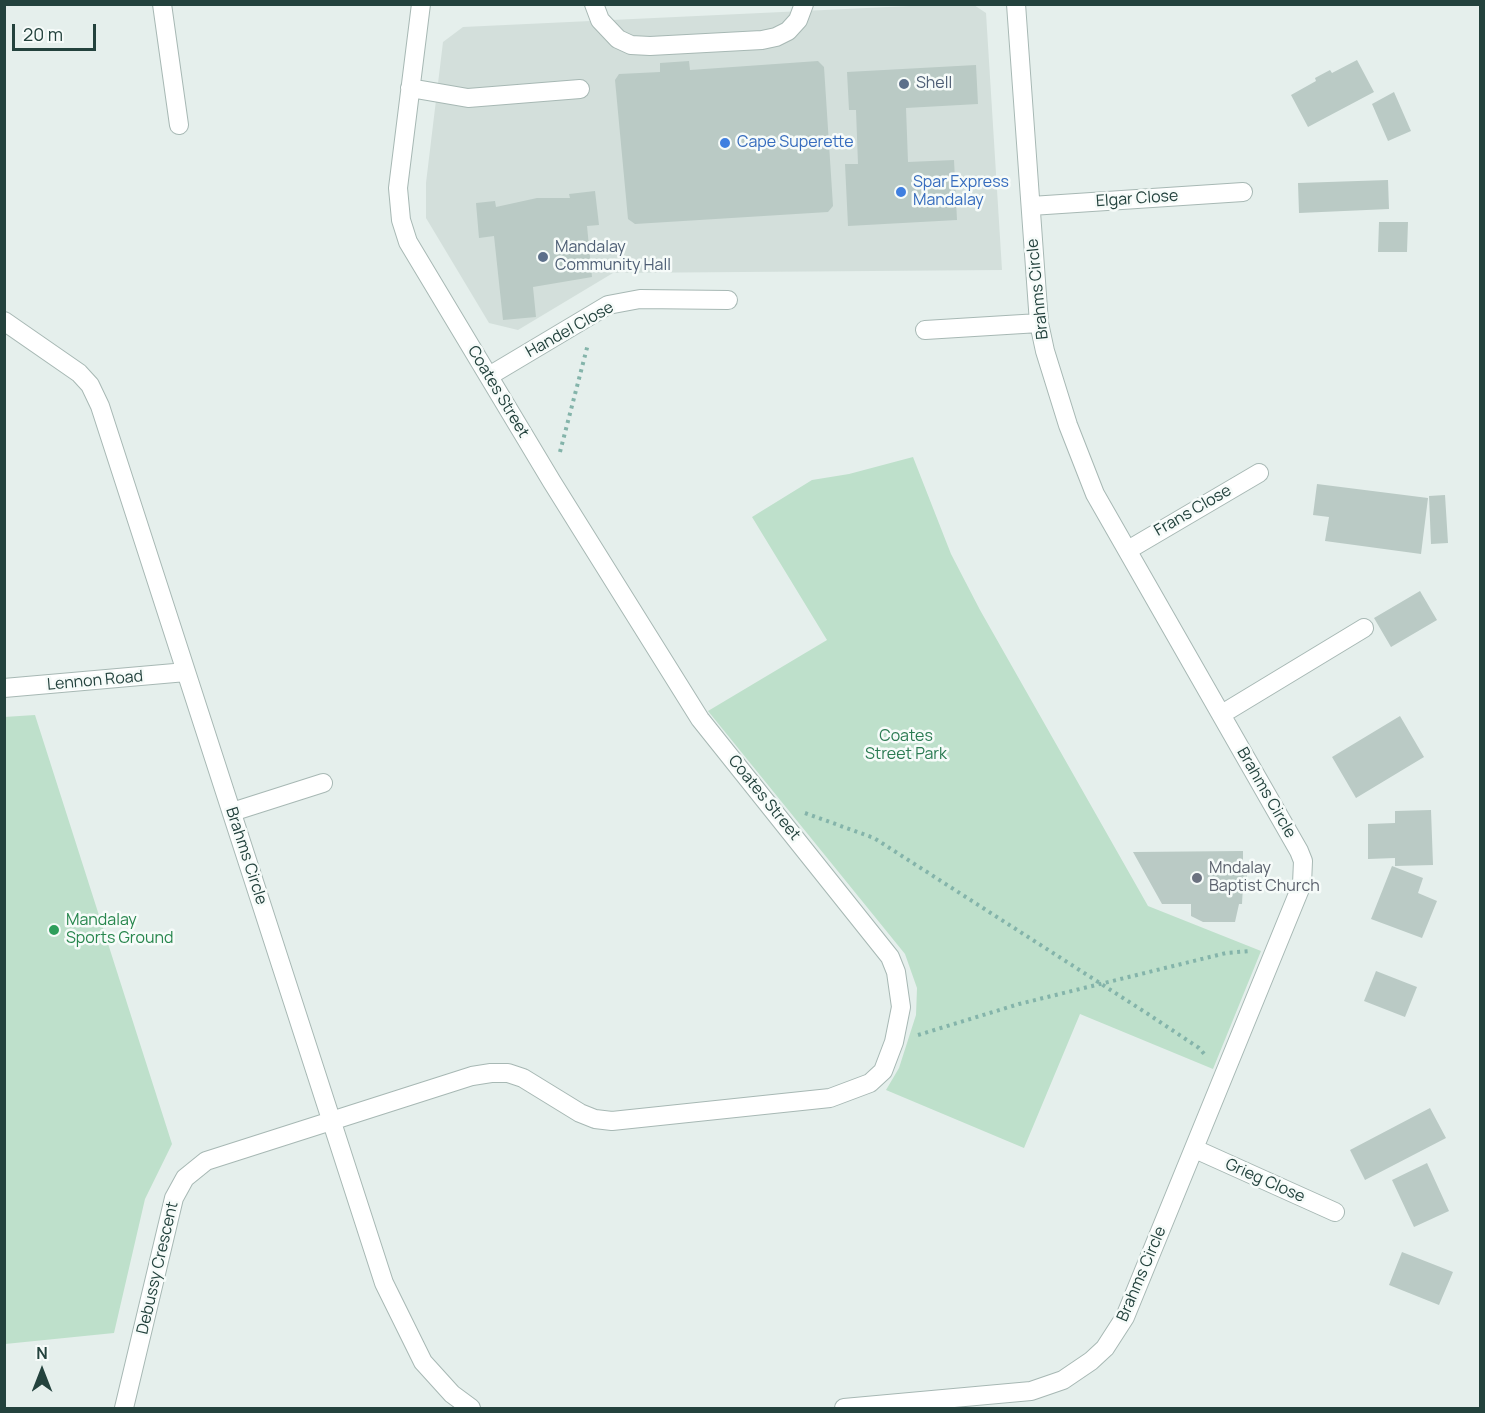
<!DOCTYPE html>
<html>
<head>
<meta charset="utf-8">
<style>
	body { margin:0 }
	#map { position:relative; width:1485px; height:1413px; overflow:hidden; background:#e5efec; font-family:Manrope,sans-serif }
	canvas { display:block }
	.frame { position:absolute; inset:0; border:6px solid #23423d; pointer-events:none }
	.north { position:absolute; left:12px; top:1341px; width:60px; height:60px; -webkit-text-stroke:4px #f6fbf9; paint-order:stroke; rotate:0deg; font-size:16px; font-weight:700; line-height:24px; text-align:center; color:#23423d }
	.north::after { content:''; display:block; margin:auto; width:21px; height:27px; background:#23423d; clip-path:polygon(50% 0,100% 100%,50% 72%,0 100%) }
	.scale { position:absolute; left:12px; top:24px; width:84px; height:27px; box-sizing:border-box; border:3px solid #23423d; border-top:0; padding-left:8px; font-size:18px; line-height:21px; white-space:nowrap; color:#23423d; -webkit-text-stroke:4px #f6fbf9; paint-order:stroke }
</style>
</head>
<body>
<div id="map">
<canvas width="1485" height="1413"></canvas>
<div class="frame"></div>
<div class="north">N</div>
<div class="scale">20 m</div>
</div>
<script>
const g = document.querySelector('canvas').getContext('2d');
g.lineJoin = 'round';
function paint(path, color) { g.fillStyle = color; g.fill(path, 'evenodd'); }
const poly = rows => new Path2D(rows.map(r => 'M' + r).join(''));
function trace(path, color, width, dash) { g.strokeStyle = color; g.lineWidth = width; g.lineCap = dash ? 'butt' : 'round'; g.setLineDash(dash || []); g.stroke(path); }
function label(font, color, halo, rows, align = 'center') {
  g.font = font + ' Manrope,sans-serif'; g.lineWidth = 5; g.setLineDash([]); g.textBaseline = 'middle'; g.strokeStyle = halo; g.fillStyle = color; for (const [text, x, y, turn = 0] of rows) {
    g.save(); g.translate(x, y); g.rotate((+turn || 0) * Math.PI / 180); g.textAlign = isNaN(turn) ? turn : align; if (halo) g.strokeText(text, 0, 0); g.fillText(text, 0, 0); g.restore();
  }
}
const built = poly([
	[952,4,974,5,986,13,1002,270,613,273,518,330,489,323,426,218,426,183,443,42,463,27]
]);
const green = poly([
	[913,457,951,554,980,610,1148,906,1261,951,1213,1069,1080,1014,1024,1148,886,1090,899,1068,916,1015,917,988,905,954,708,711,827,640,752,517,812,480,849,474],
	[35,715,172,1144,145,1199,114,1333,5,1344,4,717]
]);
const building = poly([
	[1357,60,1374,92,1308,127,1291,95,1316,81,1315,78,1330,70,1332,73],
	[689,61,690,70,818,61,824,67,833,206,828,212,635,224,628,219,615,80,619,74,660,72,660,63],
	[976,65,978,104,906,108,908,162,954,160,957,220,848,226,845,164,858,164,856,110,849,110,847,72],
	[1394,92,1411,131,1388,141,1372,104],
	[1388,180,1389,209,1299,213,1298,183],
	[595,191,599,225,587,226,592,277,533,287,536,317,503,320,494,236,479,238,476,203,495,201,496,207,537,198,570,198,569,194],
	[1379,222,1408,222,1407,252,1378,252],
	[1317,484,1428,498,1421,554,1325,541,1329,517,1313,515],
	[1445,495,1448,543,1431,544,1429,496],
	[1420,591,1437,620,1391,647,1374,618],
	[1400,716,1424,757,1356,798,1332,757],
	[1431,810,1433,865,1395,866,1395,858,1368,859,1368,824,1395,823,1395,811],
	[1243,851,1243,869,1247,869,1247,886,1243,886,1242,904,1239,904,1235,922,1203,922,1191,916,1191,904,1162,904,1133,852],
	[1392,866,1423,878,1418,893,1437,901,1422,938,1371,919],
	[1376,971,1417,987,1405,1017,1364,1001],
	[1430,1108,1446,1138,1365,1180,1350,1150],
	[1427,1163,1449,1211,1414,1227,1392,1180],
	[1402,1252,1453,1272,1439,1305,1389,1285]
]);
const path = poly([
	[560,452,588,344],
	[805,813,874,838,1148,1014,1199,1048,1206,1056],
	[918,1035,1019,1004,1226,953,1250,951]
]);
const minor = poly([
	[162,4,179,125],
	[594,4,600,20,618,39,631,45,650,46,762,40,776,37,788,31,798,20,804,4],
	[410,88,468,98,580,89],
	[1031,206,1243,192],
	[4,321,79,373,90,385,100,406,384,1283,423,1362,452,1394,471,1408],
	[925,330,1039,323],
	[489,376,608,305,640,299,728,300],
	[1128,550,1259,473],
	[4,688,186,672],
	[1222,714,1364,628],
	[232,812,323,783],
	[1195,1149,1335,1212],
	[124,1408,174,1198,185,1178,206,1161,472,1076,491,1073,508,1073,523,1078,580,1113,595,1119,612,1121,830,1098,870,1083,883,1071,894,1042,901,1007,896,972,890,957,700,719,552,482,408,242,401,220,398,188,421,4],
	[844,1408,1031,1391,1063,1380,1091,1361,1105,1348,1125,1317,1302,884,1303,861,1299,851,1095,494,1068,425,1045,351,1039,323,1016,4]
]);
const markers = [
	[904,84,6,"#5c6f8a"],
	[725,143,6,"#3f7fe0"],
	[901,192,6,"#3f7fe0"],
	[543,257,6,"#5c6f8a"],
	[1197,878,6,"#6b7280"],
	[54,930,6,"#2e9e5b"]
];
const serviceNames = [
	["Shell",916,84],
	["Mandalay",555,248],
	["Community Hall",555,266]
];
const shopNames = [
	["Cape Superette",737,143],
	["Spar Express",913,183],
	["Mandalay",913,201]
];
const streetNames = [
	["Elgar Close",1137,199,-4],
	["Brahms Circle",1038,289,-96],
	["Handel Close",570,330,-29],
	["Coates Street",498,392,59],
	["Frans Close",1193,511,-30],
	["Lennon Road",95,681,-5],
	["Brahms Circle",1266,793,60],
	["Coates Street",764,798,51],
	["Brahms Circle",246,856,72],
	["Grieg Close",1265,1181,24],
	["Debussy Crescent",158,1268,-77],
	["Brahms Circle",1142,1274,-67]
];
const parkNames = [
	["Coates",906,737],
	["Street Park",906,755]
];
const worshipNames = [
	["Mndalay",1209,869],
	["Baptist Church",1209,887]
];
const leisureNames = [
	["Mandalay",66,921],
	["Sports Ground",66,939]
];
paint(built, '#d3dfdb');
paint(green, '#bee0cb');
paint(building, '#bacac5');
trace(minor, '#a7b8b4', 20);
trace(path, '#84b4aa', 4, [3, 4.5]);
trace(minor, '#fff', 18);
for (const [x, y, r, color] of markers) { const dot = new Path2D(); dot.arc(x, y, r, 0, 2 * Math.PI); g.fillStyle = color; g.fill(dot); trace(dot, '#f6fbf9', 2); }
label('16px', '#4e5e75', '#f6fbf9', serviceNames, 'left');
label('16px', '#366cbe', '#f6fbf9', shopNames, 'left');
label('16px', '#23423d', '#f6fbf9', streetNames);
label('16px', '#2b7b52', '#f6fbf9', parkNames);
label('16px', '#5b616d', '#f6fbf9', worshipNames, 'left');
label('16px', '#27864d', '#f6fbf9', leisureNames, 'left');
</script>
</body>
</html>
